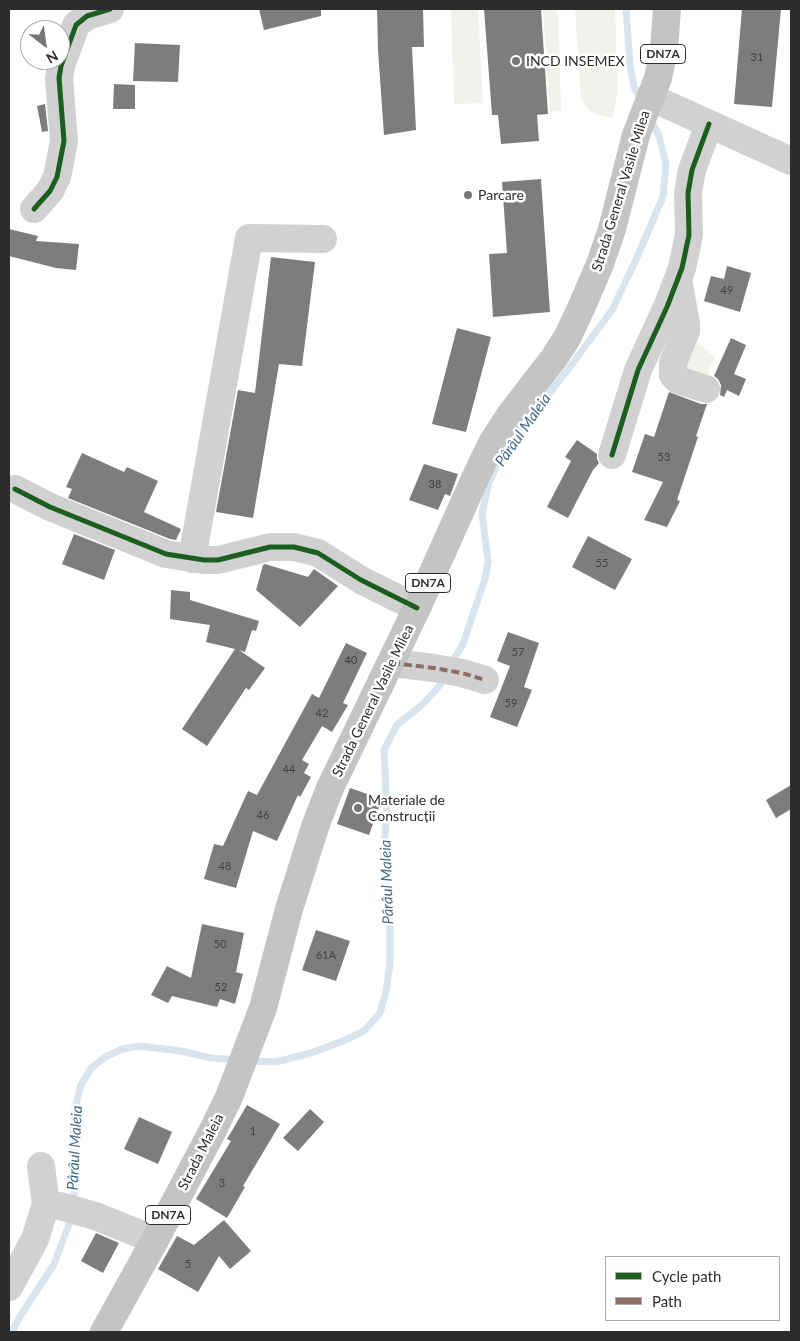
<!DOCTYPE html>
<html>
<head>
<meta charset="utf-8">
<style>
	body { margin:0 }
	#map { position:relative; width:800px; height:1341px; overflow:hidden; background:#fff; font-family:Lato,sans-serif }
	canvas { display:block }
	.frame { position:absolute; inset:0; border:10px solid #2c2c2c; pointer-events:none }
	.legend { position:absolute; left:605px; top:1256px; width:175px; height:65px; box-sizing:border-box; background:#fff; border:1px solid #ababab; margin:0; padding:6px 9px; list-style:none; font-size:15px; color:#2c2c2c }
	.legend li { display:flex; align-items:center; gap:10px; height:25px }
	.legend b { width:25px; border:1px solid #ababab }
	.north { position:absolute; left:20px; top:20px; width:50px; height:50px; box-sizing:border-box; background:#fff; border:1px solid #ababab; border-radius:50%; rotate:150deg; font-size:14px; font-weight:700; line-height:20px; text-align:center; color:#2c2c2c }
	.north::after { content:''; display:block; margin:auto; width:18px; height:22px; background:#767676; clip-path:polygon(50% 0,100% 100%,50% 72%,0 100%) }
</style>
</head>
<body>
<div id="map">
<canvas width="800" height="1341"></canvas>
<div class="frame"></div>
<ul class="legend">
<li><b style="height:6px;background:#1b5e20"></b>Cycle path</li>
<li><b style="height:6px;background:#8d6e63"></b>Path</li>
</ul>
<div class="north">N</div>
</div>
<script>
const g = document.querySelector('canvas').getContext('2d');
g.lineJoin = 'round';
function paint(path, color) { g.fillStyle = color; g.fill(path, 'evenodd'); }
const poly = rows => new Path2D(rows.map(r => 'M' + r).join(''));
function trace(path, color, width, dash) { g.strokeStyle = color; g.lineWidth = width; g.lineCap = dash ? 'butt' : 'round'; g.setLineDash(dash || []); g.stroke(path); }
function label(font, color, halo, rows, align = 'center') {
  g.font = font + ' Lato,sans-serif'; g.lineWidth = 5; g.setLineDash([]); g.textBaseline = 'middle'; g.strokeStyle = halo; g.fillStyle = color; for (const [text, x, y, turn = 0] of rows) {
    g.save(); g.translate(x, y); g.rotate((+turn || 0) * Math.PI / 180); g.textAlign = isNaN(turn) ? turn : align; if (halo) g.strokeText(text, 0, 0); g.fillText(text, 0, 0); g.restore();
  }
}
const green = poly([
	[451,9,478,9,483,103,454,104],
	[543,9,556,9,558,10,561,110,550,112],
	[575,9,615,9,618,91,612,118,597,115,586,108,581,97],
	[690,337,715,357,704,382,678,363]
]);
const stream = poly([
	[626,9,630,65,634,87,642,101],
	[451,664,463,644,485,579,488,561,482,513,489,482,502,456,516,435,567,371,612,310,634,264,663,197,666,164,659,136,650,117],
	[249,1061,276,1062,311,1053,343,1041,364,1031,380,1013,386,992,390,963,390,930,384,846,387,815,384,750,397,725,423,704,440,685,445,676],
	[73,1204,75,1186,72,1145,75,1108,81,1085,91,1068,105,1057,122,1049,139,1046,181,1051,211,1058,238,1060],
	[12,1332,21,1315,54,1264,68,1227,71,1215]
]);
const building = poly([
	[259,9,321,9,321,16,264,30],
	[377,9,423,9,424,47,412,47,416,130,384,135,378,50],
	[484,9,541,9,548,114,537,115,539,141,501,144,498,115,492,115],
	[742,9,781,9,772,107,734,104],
	[135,43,180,45,178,82,133,81],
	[114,84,135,85,135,109,113,109],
	[45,104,48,131,42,132,37,106],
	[541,179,550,312,493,317,489,254,507,253,502,182],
	[9,229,38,236,36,241,79,244,76,270,56,268,9,256],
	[271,257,315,262,302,366,279,364,253,518,216,512,238,390,255,393],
	[727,266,751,273,740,312,704,301,711,276,724,279],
	[457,328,491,337,466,432,432,424],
	[731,338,746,345,734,374,746,379,739,396,727,390,724,397,720,395,721,385,718,379,714,376],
	[669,392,701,404,707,404,696,436,698,437,677,500,680,501,667,527,644,520,663,482,632,472,645,434,654,437],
	[577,440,597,454,597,459,599,463,593,470,568,518,547,507,571,461,565,457],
	[82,453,124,472,127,467,158,481,144,512,181,529,176,540,170,539,68,498,72,489,66,487],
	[424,464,458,474,450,496,445,494,438,510,409,500],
	[74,534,115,550,104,580,62,564],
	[588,536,632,559,615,590,572,567],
	[265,564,308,577,314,569,338,586,300,627,256,590,263,565],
	[171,590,190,592,190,600,259,621,256,631,252,630,245,652,239,650,265,668,249,690,246,688,207,746,182,729,235,649,206,642,210,625,170,619],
	[508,632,539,643,524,687,532,690,517,727,490,717,510,666,497,661],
	[346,643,367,653,343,703,348,705,332,732,322,726,302,760,309,764,304,773,311,777,300,797,298,795,277,841,253,831,236,888,204,879,214,844,223,846,248,791,257,795,312,694,319,698],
	[791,785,791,809,776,818,766,800],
	[350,788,382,799,369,835,337,824],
	[202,924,244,933,236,972,243,974,235,1004,220,999,217,1007,172,996,168,1003,151,995,167,966,191,978],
	[316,930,350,941,336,981,302,970],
	[247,1105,280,1124,243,1186,245,1187,227,1218,196,1199,231,1141,227,1139],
	[310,1109,324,1122,298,1151,283,1138],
	[139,1117,172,1132,158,1164,124,1149],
	[224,1220,251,1251,230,1269,219,1256,198,1292,158,1269,177,1236,194,1245],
	[96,1233,119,1243,103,1273,81,1261]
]);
const minor = poly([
	[650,97,791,161],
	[34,209,50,191,57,177,64,141,59,78,61,66,76,25,87,16,110,9],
	[678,279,686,324,686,331,673,363,673,375,678,380,706,389],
	[612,455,638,370,667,307,682,268,689,235,688,193,692,170,709,124],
	[15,489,50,507,166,554,204,560,218,560,270,547,294,547,318,553,361,580,417,608],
	[192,559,249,238,323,239],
	[392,663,434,668,462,673,485,680],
	[41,1166,46,1204,60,1206,95,1216,155,1240],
	[9,1287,35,1239,46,1204]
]);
const major = poly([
	[104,1332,155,1240,213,1130,229,1097,263,1008,289,909,316,824,330,788,417,608,478,472,492,443,510,415,554,358,567,338,582,306,600,264,612,229,636,135,658,78,664,50,667,9]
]);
const quiet = poly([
	[392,663,434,668,462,673,485,680]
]);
const cycleway = poly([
	[34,209,50,191,57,177,64,141,59,78,61,66,76,25,87,16,110,9],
	[612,455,638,370,667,307,682,268,689,235,688,193,692,170,709,124],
	[15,489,50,507,166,554,204,560,218,560,270,547,294,547,318,553,361,580,417,608]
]);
const markers = [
	[516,61,5,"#767676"],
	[468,195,5,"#767676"],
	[358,808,5,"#767676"]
];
const numberNames = [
	["31",757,57],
	["49",727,290],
	["53",664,457],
	["38",435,484],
	["55",602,563],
	["57",518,652],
	["40",351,660],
	["59",511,703],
	["42",322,713],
	["44",289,769],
	["46",263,815],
	["48",225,866],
	["50",220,944],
	["61A",326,955],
	["52",221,987],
	["1",253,1131],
	["3",222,1183],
	["5",188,1264]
];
const shields = [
	[663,54,45],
	[428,583,45],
	[168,1215,45]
];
const shieldNames = [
	["DN7A",663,54],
	["DN7A",428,583],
	["DN7A",168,1215]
];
const poiNames = [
	["INCD INSEMEX",526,61],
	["Parcare",478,195],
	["Materiale de",368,800],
	["Construcții",368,816]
];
const streetNames = [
	["Strada General Vasile Milea",621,191,-73],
	["Strada General Vasile Milea",373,701,-64],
	["Strada Maleia",201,1152,-63]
];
const waterNames = [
	["Pârâul Maleia",523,430,-55],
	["Pârâul Maleia",387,882,-92],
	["Pârâul Maleia",75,1148,-87]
];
paint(green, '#eff3eb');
trace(stream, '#d8e5ee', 7);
paint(building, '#7d7d7d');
trace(minor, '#d1d1d1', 28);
trace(major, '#c4c4c4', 28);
trace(quiet, '#8d6e63', 4, [8, 4]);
trace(cycleway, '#1b5e20', 5);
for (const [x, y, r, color] of markers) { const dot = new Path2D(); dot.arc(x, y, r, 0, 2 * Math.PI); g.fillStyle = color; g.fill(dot); trace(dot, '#fff', 2); }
label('11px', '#404040', null, numberNames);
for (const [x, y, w] of shields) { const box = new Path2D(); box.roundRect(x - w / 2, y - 9.5, w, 19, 4); g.fillStyle = '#fff'; g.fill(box); trace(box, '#2c2c2c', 1); }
label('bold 12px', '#2c2c2c', null, shieldNames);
label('14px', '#2c2c2c', '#fff', poiNames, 'left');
label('14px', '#2c2c2c', '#fff', streetNames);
label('italic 15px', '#426a87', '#fff', waterNames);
</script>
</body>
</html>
